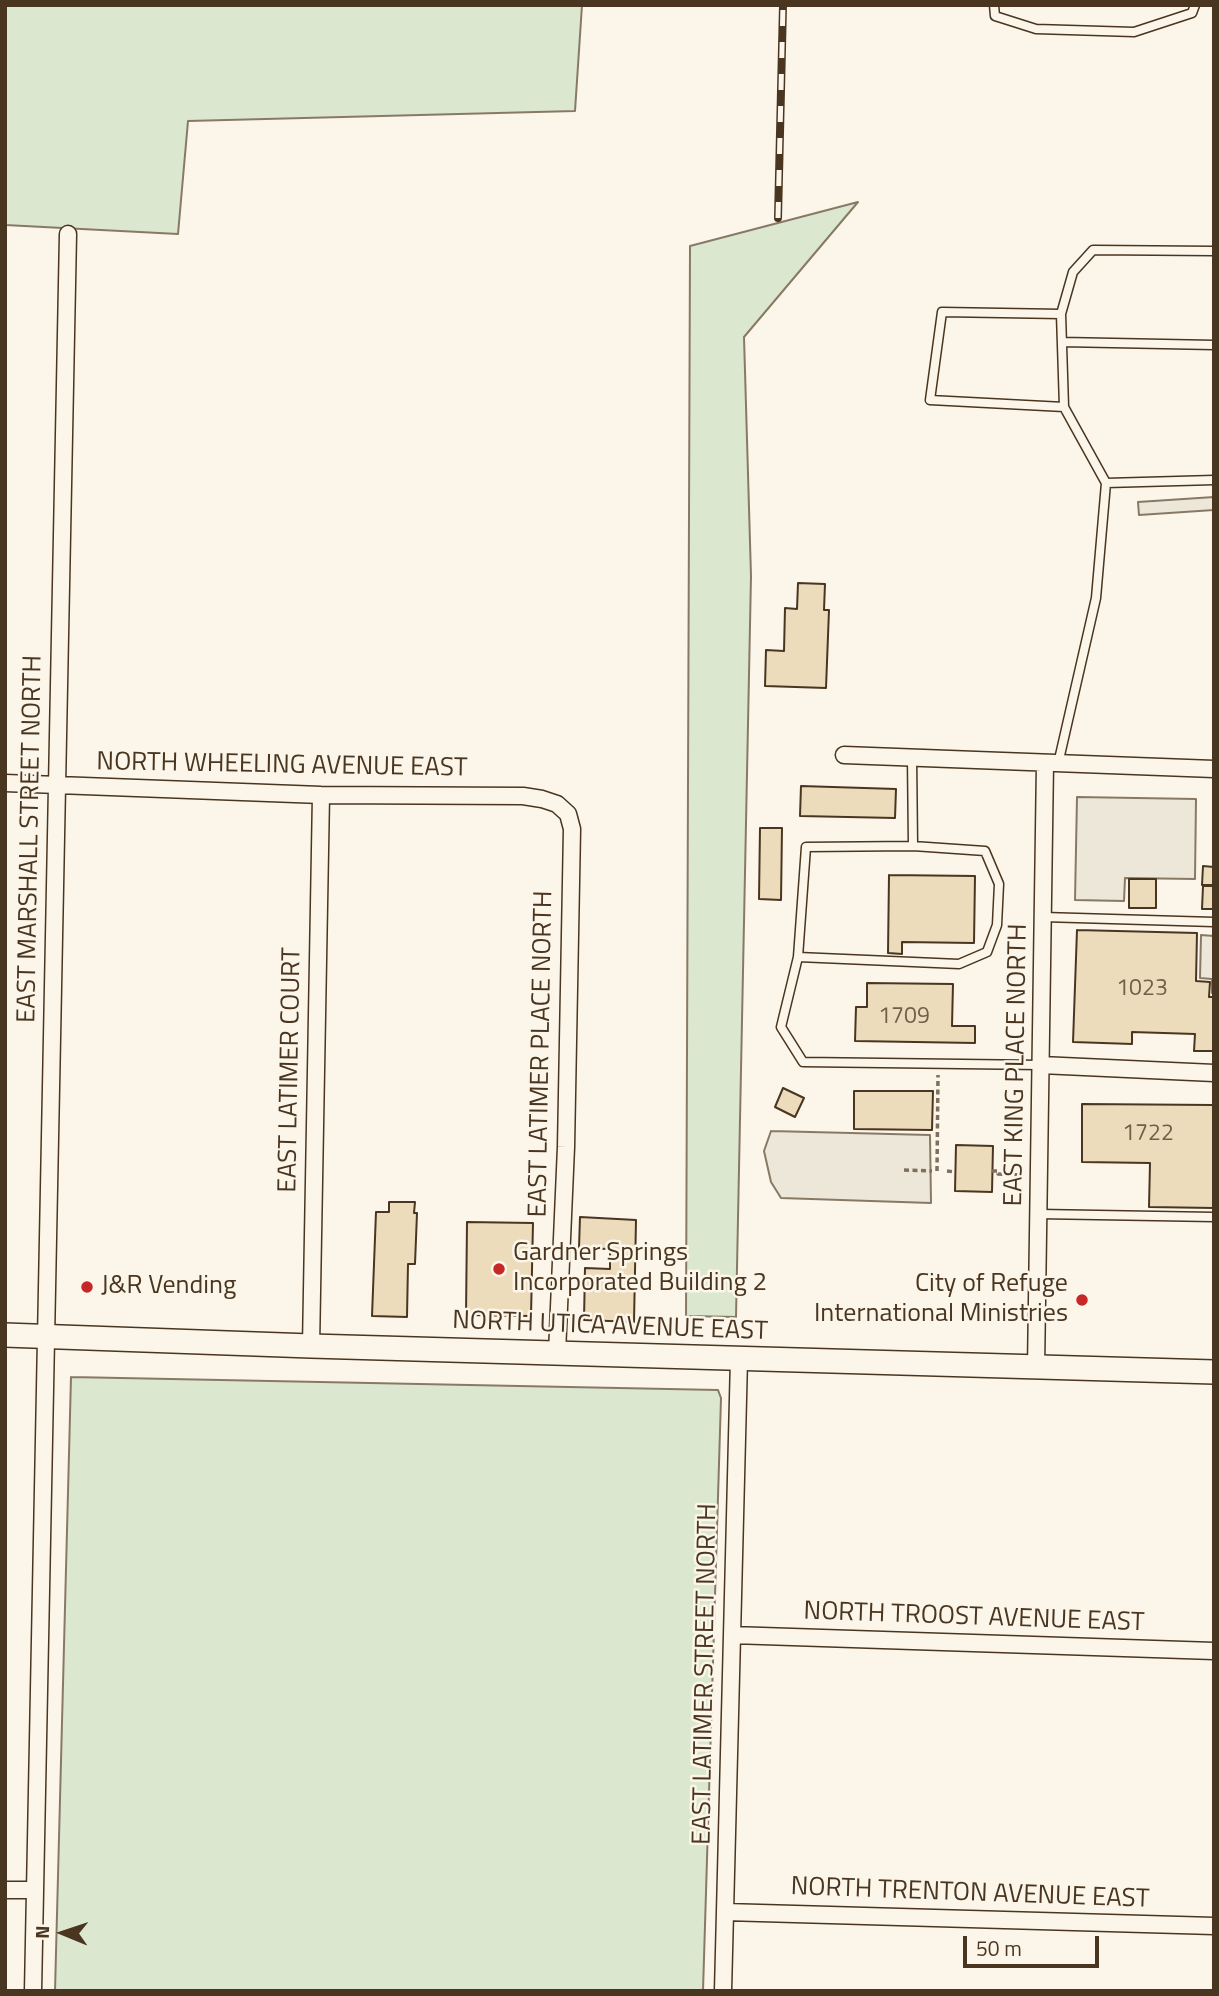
<!DOCTYPE html>
<html>
<head>
<meta charset="utf-8">
<style>
	body { margin:0 }
	#map { position:relative; width:1219px; height:1996px; overflow:hidden; background:#fbf6e9; font-family:"Titillium Web",sans-serif }
	canvas { display:block }
	.frame { position:absolute; inset:0; border:7px solid #4a3520; pointer-events:none }
	.north { position:absolute; left:28px; top:1898px; width:70px; height:70px; -webkit-text-stroke:5px #fbf6e9; paint-order:stroke; rotate:272deg; font-size:19px; font-weight:700; line-height:28px; text-align:center; color:#4a3520 }
	.north::after { content:''; display:block; margin:auto; width:24px; height:32px; background:#4a3520; clip-path:polygon(50% 0,100% 100%,50% 72%,0 100%) }
	.scale { position:absolute; left:963px; top:1936px; width:136px; height:32px; box-sizing:border-box; border:4px solid #4a3520; border-top:0; padding-left:9px; font-size:21px; line-height:24px; white-space:nowrap; color:#4a3520; -webkit-text-stroke:5px #fbf6e9; paint-order:stroke }
</style>
</head>
<body>
<div id="map">
<canvas width="1219" height="1996"></canvas>
<div class="frame"></div>
<div class="north">N</div>
<div class="scale">50 m</div>
</div>
<script>
const g = document.querySelector('canvas').getContext('2d');
g.lineJoin = 'round';
function paint(path, color) { g.fillStyle = color; g.fill(path, 'evenodd'); }
const poly = rows => new Path2D(rows.map(r => 'M' + r).join(''));
function trace(path, color, width, dash) { g.strokeStyle = color; g.lineWidth = width; g.lineCap = dash ? 'butt' : 'round'; g.setLineDash(dash || []); g.stroke(path); }
function label(font, color, halo, rows, align = 'center') {
  g.font = font + ' "Titillium Web",sans-serif'; g.lineWidth = 5; g.setLineDash([]); g.textBaseline = 'middle'; g.strokeStyle = halo; g.fillStyle = color; for (const [text, x, y, turn = 0] of rows) {
    g.save(); g.translate(x, y); g.rotate((+turn || 0) * Math.PI / 180); g.textAlign = isNaN(turn) ? turn : align; if (halo) g.strokeText(text, 0, 0); g.fillText(text, 0, 0); g.restore();
  }
}
const green = poly([
	[5,5,582,5,575,111,188,121,178,234,5,225,5,5],
	[858,202,744,337,751,576,736,1317,686,1316,690,246,858,202],
	[71,1377,718,1390,721,1398,703,1991,55,1991,71,1377]
]);
const parking = poly([
	[1214,497,1214,510,1139,515,1138,502,1214,497],
	[1077,797,1196,799,1195,879,1125,878,1124,901,1075,900,1077,797],
	[1201,935,1214,936,1214,993,1212,993,1212,979,1200,978,1201,935],
	[771,1131,930,1135,931,1203,781,1198,771,1182,764,1151,771,1131]
]);
const building = poly([
	[798,583,825,584,824,610,829,610,826,688,765,686,766,650,784,651,785,608,797,609,798,583],
	[801,786,896,789,895,818,800,816,801,786],
	[760,828,782,828,781,900,759,899,760,828],
	[1203,866,1214,867,1214,885,1202,885,1203,866],
	[889,875,975,876,974,943,902,942,902,954,888,953,889,875],
	[1129,879,1156,879,1156,908,1129,908,1129,879],
	[1203,886,1214,886,1214,909,1202,909,1203,886],
	[1077,930,1197,933,1196,981,1210,982,1209,997,1214,997,1214,1051,1194,1051,1195,1034,1132,1032,1132,1044,1073,1042,1077,930],
	[867,983,953,984,952,1026,975,1026,975,1043,855,1041,856,1007,867,1007,867,983],
	[783,1088,804,1098,795,1117,775,1107,783,1088],
	[854,1091,933,1091,932,1130,854,1129,854,1091],
	[1082,1104,1214,1105,1214,1208,1149,1207,1150,1163,1082,1162,1082,1104],
	[956,1145,993,1146,992,1192,955,1191,956,1145],
	[389,1202,415,1202,414,1213,417,1213,415,1264,408,1264,407,1317,372,1316,376,1212,389,1212,389,1202],
	[580,1217,636,1220,634,1322,584,1320,585,1268,610,1269,610,1249,579,1248,580,1217],
	[467,1222,533,1223,531,1316,466,1315,467,1222]
]);
const path = poly([
	[904,1170,932,1171],
	[937,1171,938,1075],
	[947,1171,955,1172],
	[992,1171,998,1171,998,1174,1023,1175]
]);
const service = poly([
	[994,5,995,16,1036,29,1134,32,1192,13,1195,5],
	[1061,314,942,312,930,400,1064,407],
	[1062,342,1214,345],
	[1106,483,1214,480],
	[912,757,913,846,806,847,798,957,781,1027,803,1062,1041,1065],
	[1058,764,1096,598,1106,483,1064,407,1061,314,1073,272,1093,250,1214,251],
	[1043,917,1214,922],
	[798,957,959,964,987,952,997,925,999,884,985,851,913,846],
	[1039,1214,1214,1217]
]);
const minor = poly([
	[844,755,1214,769],
	[5,783,321,795,523,796,542,799,557,804,568,814,572,829,566,1147,557,1353],
	[1041,1065,1214,1073],
	[311,1346,321,795],
	[1036,1368,1045,763],
	[732,1635,1214,1651],
	[5,1890,34,1890],
	[725,1912,1214,1926],
	[33,1991,68,234],
	[723,1991,739,1359]
]);
const secondary = poly([
	[5,1335,311,1346,1214,1372]
]);
const rail = poly([
	[778,218,783,5]
]);
const markers = [
	[499,1269,7,"#c62828"],
	[87,1287,7,"#c62828"],
	[1082,1300,7,"#c62828"]
];
const numberNames = [
	["1023",1142,989],
	["1709",904,1017],
	["1722",1148,1134]
];
const streetNames = [
	["NORTH WHEELING AVENUE EAST",282,766,1],
	["EAST MARSHALL STREET NORTH",31,839,-89],
	["EAST LATIMER PLACE NORTH",542,1054,-89],
	["EAST KING PLACE NORTH",1017,1065,-89],
	["EAST LATIMER COURT",291,1070,-89],
	["NORTH UTICA AVENUE EAST",610,1327,2],
	["NORTH TROOST AVENUE EAST",974,1618,2],
	["EAST LATIMER STREET NORTH",706,1674,-89],
	["NORTH TRENTON AVENUE EAST",970,1894,2]
];
const poiNames = [
	["Gardner Springs",513,1254],
	["Incorporated Building 2",513,1284],
	["City of Refuge",1068,1285,"right"],
	["International Ministries",1068,1315,"right"],
	["J&R Vending",101,1287]
];
paint(green, '#dce7d0');
trace(green, '#887966', 2);
paint(parking, '#ede7d9');
trace(parking, '#887966', 2);
paint(building, '#ecdcbc');
trace(building, '#4a3520', 2);
trace(service, '#4a3520', 11);
trace(minor, '#4a3520', 19);
trace(secondary, '#4a3520', 26);
trace(path, '#7f6f5c', 3.5, [5, 3.5]);
trace(service, '#fbf6e9', 8);
trace(minor, '#fbf6e9', 16);
trace(secondary, '#fbf6e9', 23);
trace(rail, '#4a3520', 8);
trace(rail, '#fbf6e9', 5, [16]);
for (const [x, y, r, color] of markers) { const dot = new Path2D(); dot.arc(x, y, r, 0, 2 * Math.PI); g.fillStyle = color; g.fill(dot); trace(dot, '#fbf6e9', 2.5); }
label('23px', '#725f47', null, numberNames);
label('26px', '#4a3520', '#fbf6e9', streetNames);
label('26px', '#4a3520', '#fbf6e9', poiNames, 'left');
</script>
</body>
</html>
